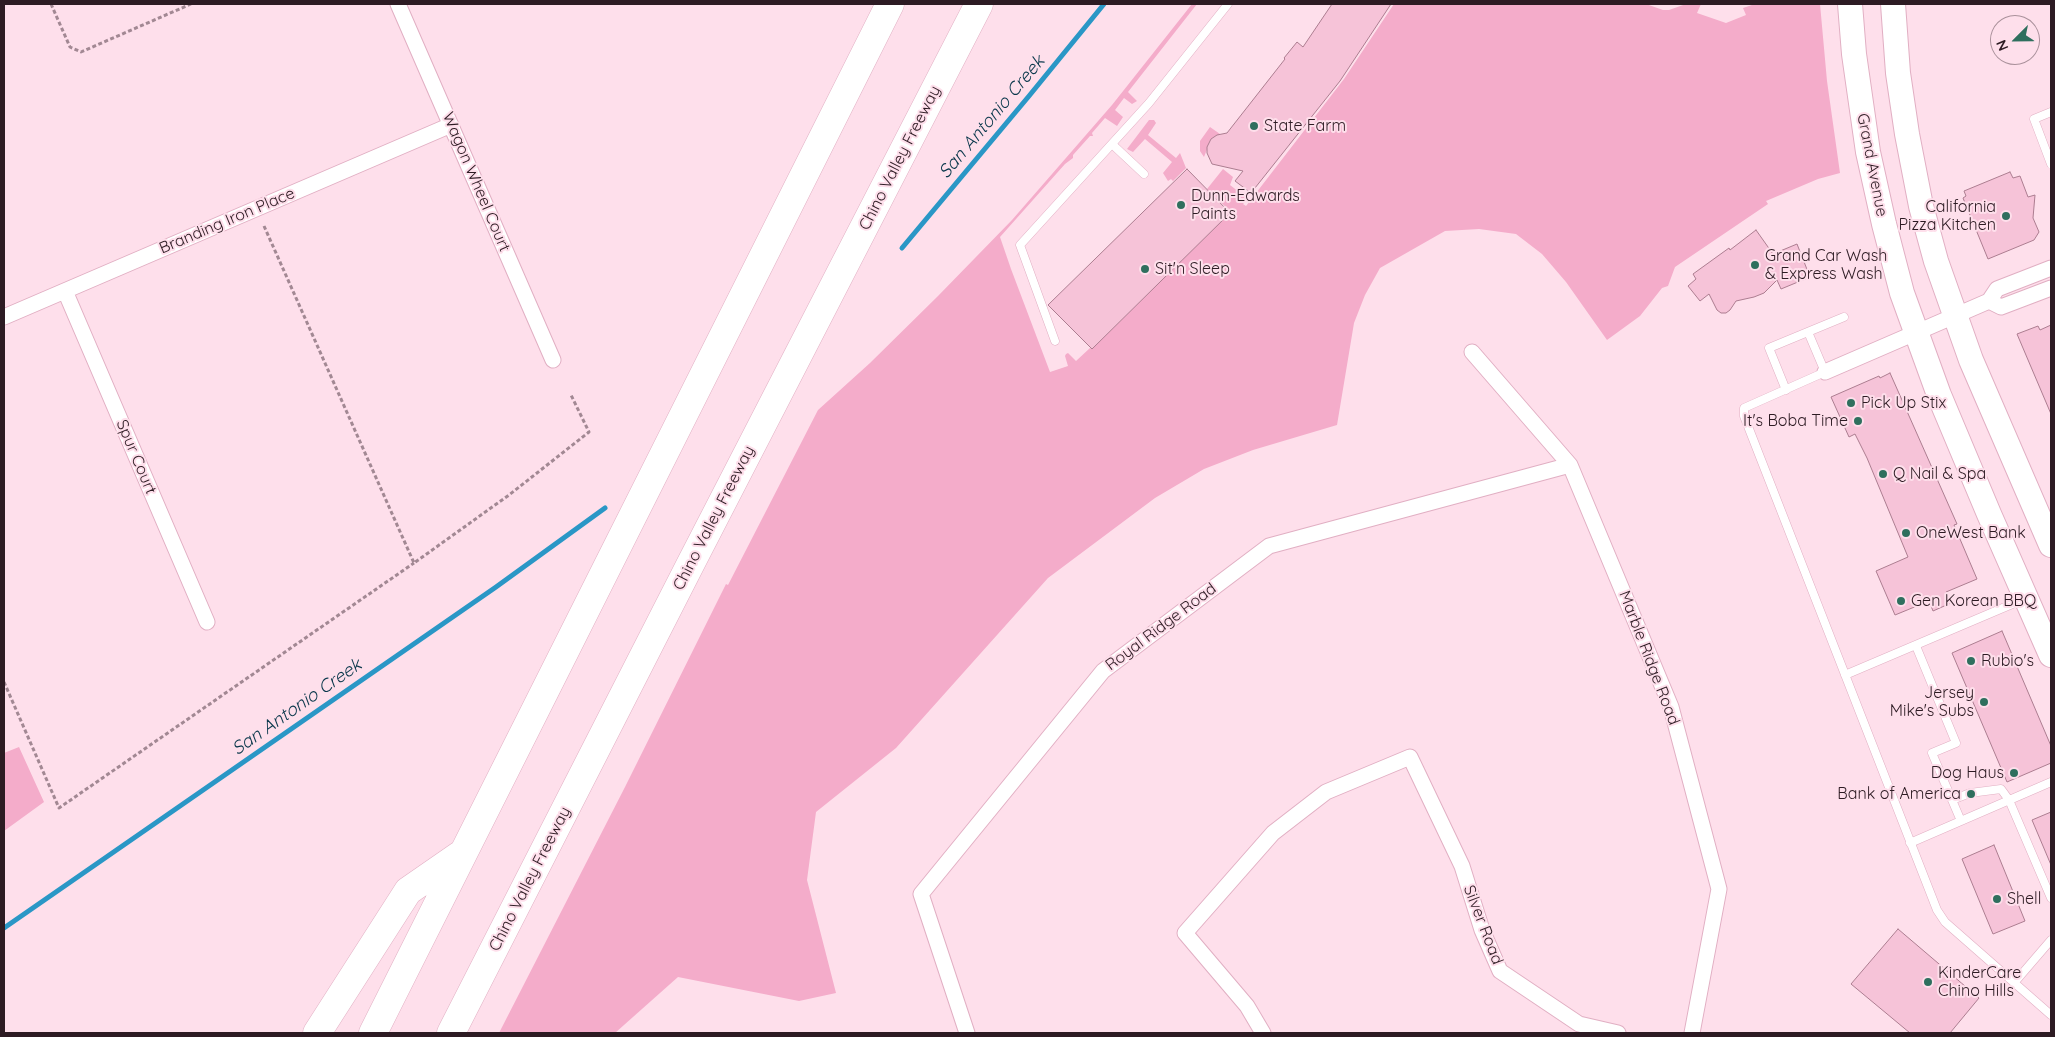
<!DOCTYPE html>
<html>
<head>
<meta charset="utf-8">
<style>
	body { margin:0 }
	#map { position:relative; width:2055px; height:1037px; overflow:hidden; background:#fedfeb; font-family:Quicksand,sans-serif }
	canvas { display:block }
	.frame { position:absolute; inset:0; border:5px solid #2d1b23; pointer-events:none }
	.north { position:absolute; left:1990px; top:15px; width:50px; height:50px; box-sizing:border-box; background:#fedfeb; border:1px solid #aa919b; border-radius:50%; rotate:247deg; font-size:14px; font-weight:700; line-height:20px; text-align:center; color:#2d1b23 }
	.north::after { content:''; display:block; margin:auto; width:18px; height:22px; background:#2f6f5e; clip-path:polygon(50% 0,100% 100%,50% 72%,0 100%) }
</style>
</head>
<body>
<div id="map">
<canvas width="2055" height="1037"></canvas>
<div class="frame"></div>
<div class="north">N</div>
</div>
<script>
const g = document.querySelector('canvas').getContext('2d');
g.lineJoin = 'round';
function paint(path, color) { g.fillStyle = color; g.fill(path, 'evenodd'); }
const poly = rows => new Path2D(rows.map(r => 'M' + r).join(''));
function trace(path, color, width, dash) { g.strokeStyle = color; g.lineWidth = width; g.lineCap = dash ? 'butt' : 'round'; g.setLineDash(dash || []); g.stroke(path); }
function label(font, color, halo, rows, align = 'center') {
  g.font = font + ' Quicksand,sans-serif'; g.lineWidth = 4; g.setLineDash([]); g.textBaseline = 'middle'; g.strokeStyle = halo; g.fillStyle = color; for (const [text, x, y, turn = 0] of rows) {
    g.save(); g.translate(x, y); g.rotate((+turn || 0) * Math.PI / 180); g.textAlign = isNaN(turn) ? turn : align; if (halo) g.strokeText(text, 0, 0); g.fillText(text, 0, 0); g.restore();
  }
}
const green = poly([
	[1192,4,1197,4,1128,92,1137,101,1132,104,1124,98,1115,110,1123,117,1117,126,1105,118,1092,133,1093,136,1090,136,1073,155,1073,158,1065,164,1000,237,1011,269,1050,372,1068,366,1065,356,1066,354,1068,353,1076,361,1090,348,1092,349,1227,215,1232,219,1237,213,1234,211,1232,213,1207,189,1223,169,1233,177,1230,185,1248,199,1243,204,1246,206,1344,79,1394,4,1646,4,1663,10,1669,10,1686,4,1701,4,1697,13,1726,23,1746,15,1743,8,1755,4,1820,4,1827,81,1840,173,1818,179,1766,201,1768,204,1675,267,1668,286,1662,288,1640,316,1607,340,1566,282,1542,254,1516,234,1479,229,1445,231,1380,268,1365,295,1354,323,1337,425,1253,450,1204,469,1155,498,1048,578,896,748,816,812,807,880,836,993,799,1001,678,977,615,1033,499,1033,625,787,726,584,728,585,818,410,870,363,938,296,1012,220,1112,105],
	[1149,120,1154,120,1156,123,1148,135,1176,158,1180,153,1186,168,1173,181,1171,179,1168,181,1163,173,1172,162,1145,139,1133,152,1127,149],
	[1210,127,1220,134,1211,139,1204,157,1200,151,1200,141],
	[19,747,44,802,4,831,4,753]
]);
const stream = poly([
	[902,248,1029,96,1104,4],
	[4,928,496,587,605,508]
]);
const building = poly([
	[1332,4,1391,4,1340,81,1251,193,1235,181,1243,171,1212,164,1207,153,1207,147,1211,139,1217,135,1227,133,1285,59,1284,58,1297,42,1303,47,1332,4],
	[1187,169,1230,213,1092,349,1048,305,1187,169],
	[2010,172,2013,178,2020,176,2028,197,2035,195,2033,218,2039,232,2034,240,1988,259,1963,198,1966,196,1964,191,2010,172],
	[1756,230,1773,254,1797,244,1810,277,1781,289,1777,280,1764,293,1754,297,1736,301,1730,310,1726,313,1721,313,1717,310,1709,294,1700,301,1688,286,1696,279,1693,274,1729,248,1730,250,1756,230],
	[2051,325,2051,414,2017,334,2038,326,2040,330,2051,325],
	[1890,373,1957,524,1954,525,1977,579,1946,592,1951,603,1933,611,1929,601,1895,615,1876,571,1908,557,1867,458,1855,434,1849,437,1831,397,1879,376,1880,378,1890,373],
	[2002,631,2051,746,2051,763,2007,782,1952,653,2002,631],
	[2051,812,2051,865,2032,820,2051,812],
	[1994,845,2025,921,1993,934,1962,859,1994,845],
	[1898,929,1979,998,1950,1033,1910,1033,1851,984,1898,929]
]);
const path = poly([
	[51,4,70,47,81,52,191,4],
	[264,226,414,563,509,495,589,432,571,395],
	[4,682,59,808,414,563]
]);
const lane = poly([
	[2051,112,2034,119,2051,164],
	[1113,145,1144,174],
	[1808,332,1825,372,1744,408,1744,416,1937,910,1945,922,2051,1015],
	[1055,341,1020,245,1149,103,1228,4],
	[1786,390,1769,348,1844,317],
	[1916,646,1956,743,1932,753,1961,821],
	[1845,675,2024,599],
	[1952,800,1970,793,2001,789,2009,800,2051,898],
	[1910,843,2051,782],
	[2014,983,2051,940]
]);
const street = poly([
	[398,4,553,360],
	[65,291,207,622],
	[1989,301,2001,307,2051,288],
	[4,317,451,125],
	[1472,352,1570,465,1671,707,1719,889,1692,1033],
	[1825,372,1989,301,1997,289,2051,268],
	[967,1033,921,894,1103,671,1269,546,1570,465],
	[1263,1033,1247,1006,1185,933,1273,833,1326,792,1410,757,1462,866,1482,930,1500,971,1579,1024,1618,1033]
]);
const primary = poly([
	[1850,4,1854,54,1868,152,1884,224,1902,293,1939,395,1989,514,2051,655],
	[1893,4,1898,73,1907,134,1921,206,1936,261,1971,360,2051,545]
]);
const highway = poly([
	[317,1033,408,891,460,855],
	[373,1033,890,4],
	[451,1033,690,565,979,4]
]);
const markers = [
	[1254,126,5,"#2f6f5e"],
	[1181,205,5,"#2f6f5e"],
	[2006,216,5,"#2f6f5e"],
	[1755,265,5,"#2f6f5e"],
	[1145,269,5,"#2f6f5e"],
	[1851,403,5,"#2f6f5e"],
	[1858,421,5,"#2f6f5e"],
	[1883,474,5,"#2f6f5e"],
	[1906,533,5,"#2f6f5e"],
	[1901,601,5,"#2f6f5e"],
	[1971,661,5,"#2f6f5e"],
	[1984,702,5,"#2f6f5e"],
	[2014,773,5,"#2f6f5e"],
	[1971,794,5,"#2f6f5e"],
	[1997,899,5,"#2f6f5e"],
	[1928,982,5,"#2f6f5e"]
];
const poiNames = [
	["State Farm",1264,126],
	["Dunn-Edwards",1191,196],
	["Paints",1191,214],
	["California",1996,207,"right"],
	["Pizza Kitchen",1996,225,"right"],
	["Grand Car Wash",1765,256],
	["& Express Wash",1765,274],
	["Sit'n Sleep",1155,269],
	["Pick Up Stix",1861,403],
	["It's Boba Time",1848,421,"right"],
	["Q Nail & Spa",1893,474],
	["OneWest Bank",1916,533],
	["Gen Korean BBQ",1911,601],
	["Rubio's",1981,661],
	["Jersey",1974,693,"right"],
	["Mike's Subs",1974,711,"right"],
	["Dog Haus",2004,773,"right"],
	["Bank of America",1961,794,"right"],
	["Shell",2007,899],
	["KinderCare",1938,973],
	["Chino Hills",1938,991]
];
const streetNames = [
	["Chino Valley Freeway",900,158,-63],
	["Grand Avenue",1872,165,79],
	["Wagon Wheel Court",476,182,67],
	["Branding Iron Place",227,221,-23],
	["Spur Court",136,457,67],
	["Chino Valley Freeway",714,518,-63],
	["Royal Ridge Road",1161,627,-37],
	["Marble Ridge Road",1649,658,69],
	["Chino Valley Freeway",530,879,-63],
	["Silver Road",1483,925,69]
];
const waterNames = [
	["San Antonio Creek",992,117,-50],
	["San Antonio Creek",297,707,-35]
];
paint(green, '#f4acca');
trace(stream, '#2a97c6', 5);
paint(building, '#f6c3d8');
trace(building, '#ac7d90', 1);
trace(lane, '#e1afc3', 9);
trace(street, '#e1afc3', 17);
trace(primary, '#e1afc3', 26);
trace(highway, '#e1afc3', 29);
trace(path, '#a28893', 3, [4, 2.5]);
trace(lane, '#fff', 8);
trace(street, '#fff', 15);
trace(primary, '#fff', 24);
trace(highway, '#fff', 28);
for (const [x, y, r, color] of markers) { const dot = new Path2D(); dot.arc(x, y, r, 0, 2 * Math.PI); g.fillStyle = color; g.fill(dot); trace(dot, '#fedfeb', 2); }
label('16px', '#2d1b23', '#fedfeb', poiNames, 'left');
label('16px', '#2d1b23', '#fedfeb', streetNames);
label('italic 18px', '#09374b', '#fedfeb', waterNames);
</script>
</body>
</html>
